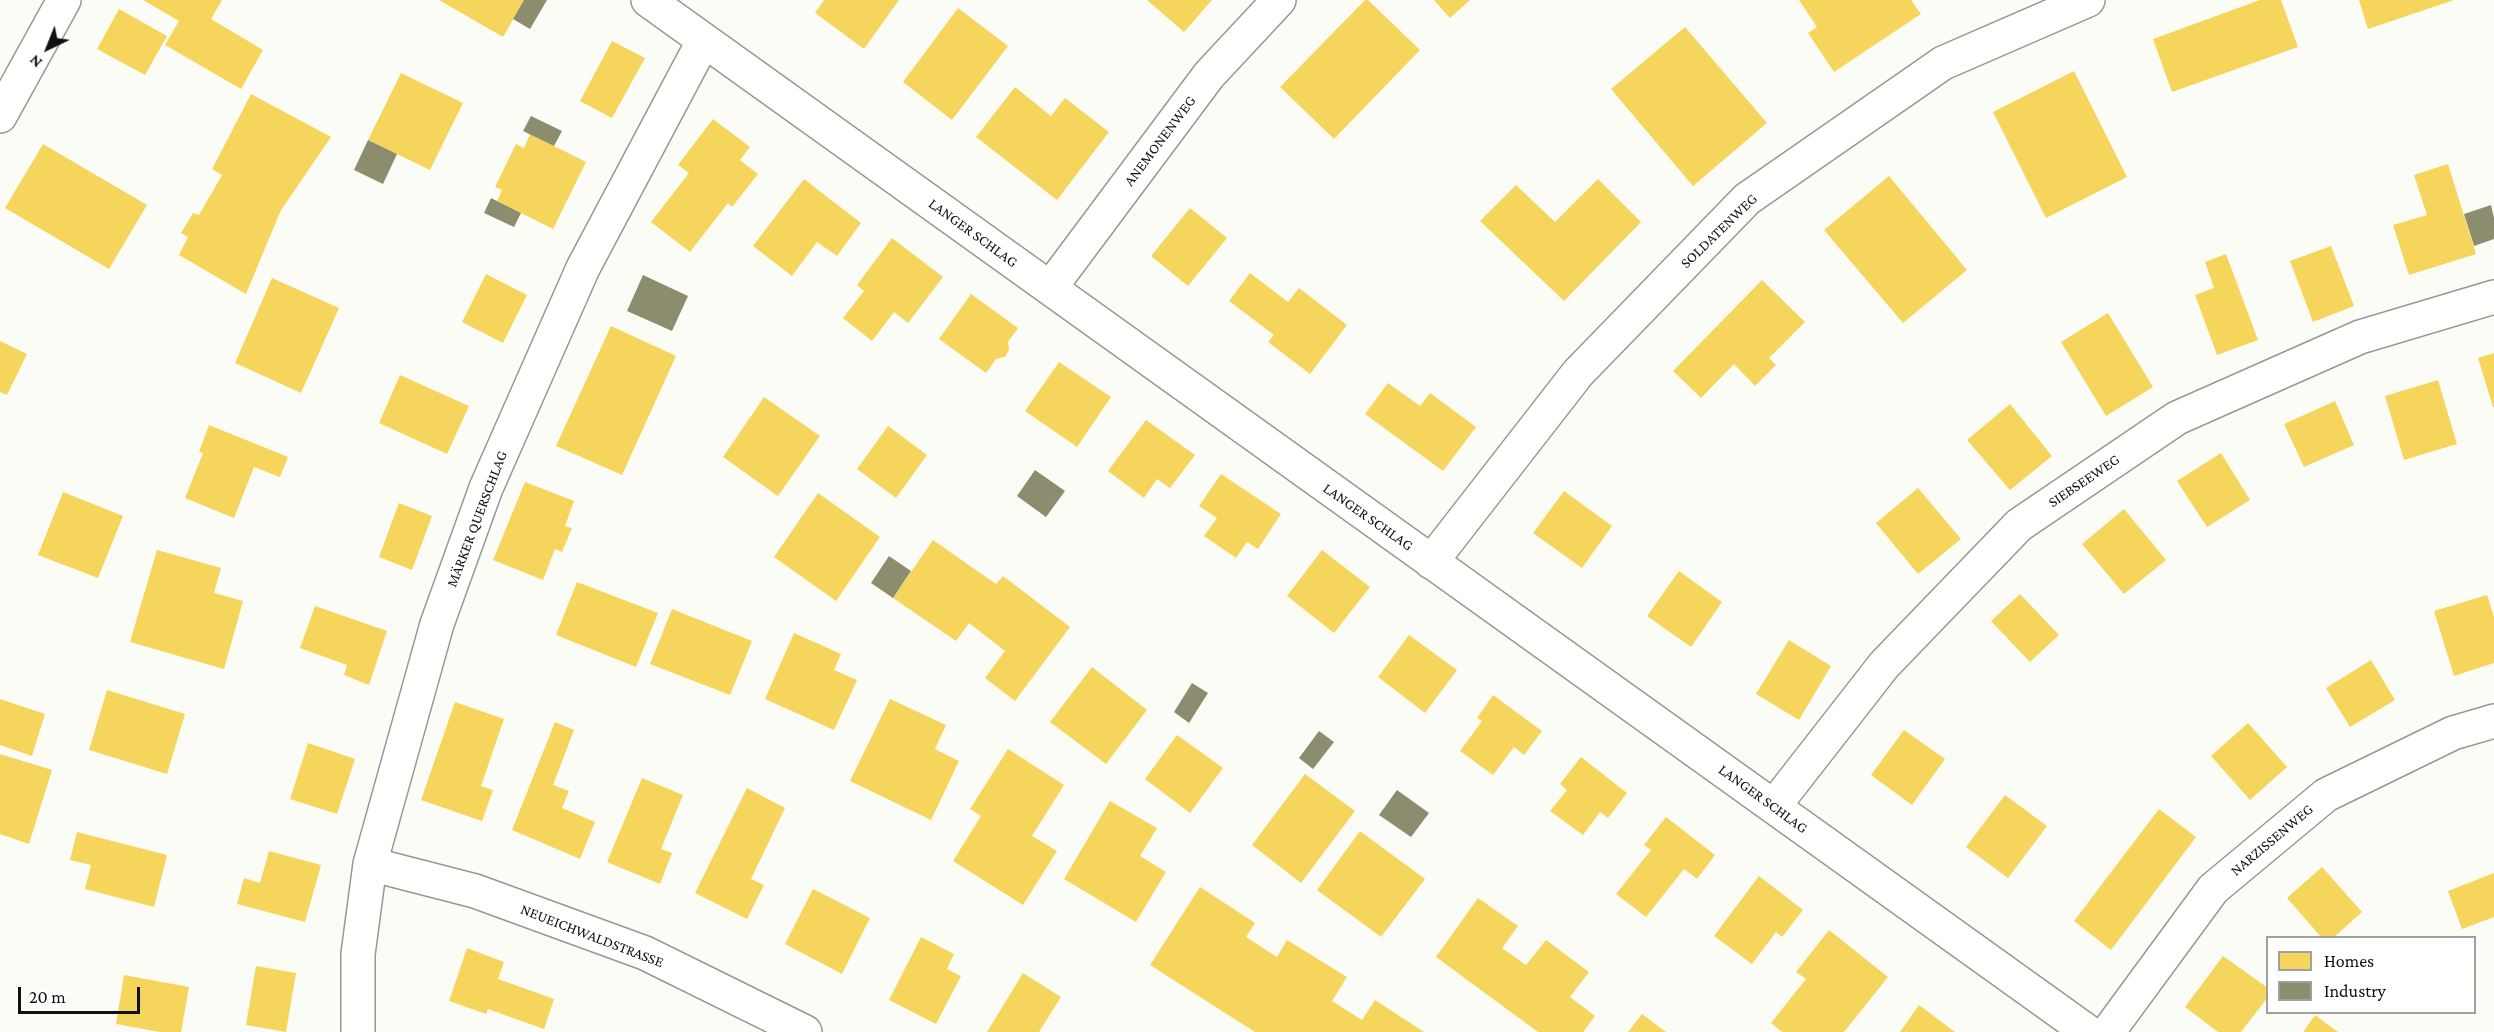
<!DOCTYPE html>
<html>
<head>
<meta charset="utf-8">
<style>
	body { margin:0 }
	#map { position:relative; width:2494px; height:1032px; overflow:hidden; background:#fcfcf7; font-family:"Crimson Pro",serif }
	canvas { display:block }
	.legend { position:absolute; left:2266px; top:936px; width:210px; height:78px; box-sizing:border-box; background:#fff; border:2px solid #a0a0a0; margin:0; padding:8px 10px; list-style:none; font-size:18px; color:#111 }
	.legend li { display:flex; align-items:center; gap:12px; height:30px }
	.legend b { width:30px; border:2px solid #a0a0a0 }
	.north { position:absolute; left:18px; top:18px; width:60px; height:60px; -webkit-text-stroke:4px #fff; paint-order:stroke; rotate:223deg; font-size:16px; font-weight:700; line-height:24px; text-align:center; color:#111 }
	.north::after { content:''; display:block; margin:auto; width:21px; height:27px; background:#111; clip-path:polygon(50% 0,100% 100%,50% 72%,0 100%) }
	.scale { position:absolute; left:18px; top:987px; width:122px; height:27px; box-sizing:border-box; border:3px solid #111; border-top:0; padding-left:8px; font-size:18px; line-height:21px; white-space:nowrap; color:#111; -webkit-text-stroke:4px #fff; paint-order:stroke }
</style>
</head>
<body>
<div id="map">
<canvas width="2494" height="1032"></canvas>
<ul class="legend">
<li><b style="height:16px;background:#f6d55c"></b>Homes</li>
<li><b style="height:16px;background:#8c8c6e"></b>Industry</li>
</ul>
<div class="north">N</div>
<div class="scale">20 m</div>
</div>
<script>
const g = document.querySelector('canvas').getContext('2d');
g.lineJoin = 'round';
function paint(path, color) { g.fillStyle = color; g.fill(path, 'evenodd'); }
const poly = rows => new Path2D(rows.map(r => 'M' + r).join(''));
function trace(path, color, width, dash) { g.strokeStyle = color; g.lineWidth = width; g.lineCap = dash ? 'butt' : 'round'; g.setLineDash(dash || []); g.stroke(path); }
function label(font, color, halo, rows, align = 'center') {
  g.font = font + ' "Crimson Pro",serif'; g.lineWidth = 6; g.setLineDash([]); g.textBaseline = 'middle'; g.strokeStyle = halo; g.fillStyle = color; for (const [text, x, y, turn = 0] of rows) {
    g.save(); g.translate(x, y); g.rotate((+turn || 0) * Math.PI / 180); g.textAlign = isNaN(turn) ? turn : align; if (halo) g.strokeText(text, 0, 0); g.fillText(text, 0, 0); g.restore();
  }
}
const homes = poly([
	[143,0,222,0,211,19,263,50,241,89,165,45,179,21],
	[439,0,524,0,503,37],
	[824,0,899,0,864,49,815,13],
	[1147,0,1212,0,1184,32],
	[1365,0,1368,0,1420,50,1334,139,1280,87],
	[1434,0,1470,0,1450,18],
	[1799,0,1911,0,1921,14,1834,72,1808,33,1817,27],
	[2260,0,2281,0,2298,47,2172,92,2153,39],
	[2359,0,2454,0,2368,29],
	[958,8,1008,46,952,120,903,82],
	[119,9,167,36,145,75,97,49],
	[1685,27,1767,123,1693,186,1611,89],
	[612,41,645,58,612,118,580,101],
	[2074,71,2127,177,2046,218,1993,112],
	[401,73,463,103,430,170,368,140],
	[1015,87,1051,116,1065,98,1109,132,1057,200,976,137],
	[251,94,331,137,281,210,246,294,179,255,188,237,181,233,193,213,199,215,222,175,212,169],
	[713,119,750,147,740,160,758,174,732,207,728,203,690,252,651,222,689,173,678,165],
	[530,134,586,162,553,229,497,201,502,190,495,187,516,144,524,148],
	[43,144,147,205,109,269,5,208],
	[2448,164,2476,254,2409,275,2393,225,2427,215,2414,175],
	[1889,176,1967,270,1903,323,1824,230],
	[804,179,861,223,837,256,817,242,792,276,753,246],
	[1598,179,1641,222,1564,301,1480,221,1516,185,1555,222],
	[1190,208,1227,238,1188,286,1151,256],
	[892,238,943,277,908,323,894,312,872,341,843,318,864,291,857,285],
	[2331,246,2354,306,2313,322,2290,261],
	[2226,254,2258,340,2217,355,2195,295,2214,288,2205,262],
	[1250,273,1288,302,1299,288,1347,325,1310,374,1268,342,1274,335,1229,301],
	[486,274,527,295,503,343,462,322],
	[272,278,339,308,301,393,235,363],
	[1762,280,1805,322,1769,358,1776,365,1755,386,1734,364,1701,398,1673,371],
	[971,294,1018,328,1008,342,1009,350,1005,357,996,359,986,373,939,339],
	[2108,313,2153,387,2106,416,2061,342],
	[611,326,676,356,622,475,556,446],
	[0,341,27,354,7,395,0,392],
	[2494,353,2494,407,2493,407,2478,358],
	[1059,362,1111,397,1077,447,1025,411],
	[400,375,469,406,447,454,379,423],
	[2438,380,2457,444,2404,460,2385,396],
	[1388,383,1420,406,1430,393,1476,427,1443,471,1365,414],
	[764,397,820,436,778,496,723,457],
	[2335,401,2354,445,2304,467,2284,424],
	[2010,404,2052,456,2010,490,1967,440],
	[1146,420,1195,455,1170,488,1157,479,1144,498,1108,471],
	[209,425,288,457,280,477,254,467,234,518,185,498,203,453,199,452],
	[888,426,927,455,896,498,857,469],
	[2221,453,2250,500,2207,527,2177,481],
	[1221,474,1281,514,1258,549,1247,542,1236,558,1204,536,1217,518,1199,506],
	[525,482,574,501,565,526,572,528,562,552,555,549,543,580,493,560],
	[1918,488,1961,539,1918,574,1876,523],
	[1564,491,1612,526,1582,568,1533,533],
	[63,492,123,516,98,578,38,555],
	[818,493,880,537,836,601,774,557],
	[399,503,432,516,412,570,379,557],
	[2124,509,2166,560,2124,594,2082,544],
	[933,540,996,584,1003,576,1070,627,1015,701,985,678,1005,651,969,623,956,641,893,598],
	[157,550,221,568,214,593,243,601,224,669,130,642],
	[1322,550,1370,587,1334,633,1287,596],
	[1679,571,1722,602,1691,647,1647,616],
	[577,582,658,613,636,667,556,635],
	[2020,594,2059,635,2030,662,1991,621],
	[2487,595,2494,617,2494,663,2454,676,2434,611],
	[315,606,387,631,369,685,344,675,347,665,300,648],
	[672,609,752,641,730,695,650,664],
	[794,633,841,654,834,670,857,680,834,730,765,699],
	[1409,635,1457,670,1425,713,1378,677],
	[1789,640,1831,666,1799,720,1756,694],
	[2371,660,2395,700,2350,727,2326,688],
	[1092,667,1147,710,1106,764,1050,722],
	[107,690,185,714,167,774,89,750],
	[1493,695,1542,731,1524,755,1514,747,1493,775,1460,751,1482,721,1477,718],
	[0,699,45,714,32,756,0,745],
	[890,699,946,725,935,749,959,761,931,820,850,781],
	[455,702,504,719,481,786,493,790,482,821,421,800],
	[555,722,574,730,553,785,569,791,562,808,595,822,580,859,512,830],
	[2248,723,2287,767,2250,800,2211,756],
	[1904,730,1945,759,1912,805,1871,775],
	[1177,735,1223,768,1190,813,1145,779],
	[308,743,355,759,337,814,290,799],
	[1008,749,1064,785,1032,836,1057,851,1023,905,953,861,981,816,970,809],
	[0,754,52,770,29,844,0,834],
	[1581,757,1627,793,1608,818,1600,812,1583,835,1550,811,1567,790,1560,784],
	[1305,774,1355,811,1301,883,1252,845],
	[642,778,683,795,661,849,672,853,660,884,607,862],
	[747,788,785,808,751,879,764,885,747,919,695,893],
	[2005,795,2047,826,2008,878,1966,847],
	[1110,801,1157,828,1140,856,1166,872,1136,922,1064,879],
	[2159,809,2196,837,2111,950,2074,921],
	[1666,817,1715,855,1697,879,1684,869,1646,917,1616,894,1651,850,1644,845],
	[1360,831,1425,879,1381,937,1317,890],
	[77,832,167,855,154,907,85,889,91,865,70,860],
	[269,851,321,865,305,922,237,904,244,878,260,883],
	[2322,867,2362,912,2333,938,2322,938,2287,898],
	[2494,873,2494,917,2462,929,2448,891],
	[1759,876,1803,910,1782,937,1776,932,1752,964,1714,936],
	[1200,887,1255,923,1246,937,1277,957,1287,940,1347,977,1332,1001,1362,1020,1375,1000,1424,1032,1255,1032,1150,965],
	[813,889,870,918,842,974,785,944],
	[1478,898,1518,926,1502,948,1526,965,1546,940,1589,972,1570,997,1595,1016,1583,1032,1538,1032,1436,957],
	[1829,930,1888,977,1844,1032,1782,1032,1771,1023,1806,979,1796,972],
	[921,937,954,954,947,969,961,976,936,1024,889,1000],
	[467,948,504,962,498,979,554,999,544,1029,488,1009,486,1014,449,1001],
	[2223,956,2268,988,2268,997,2241,1032,2218,1032,2185,1007],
	[256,966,296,973,286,1032,246,1025],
	[1023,973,1061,997,1039,1032,987,1032],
	[124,975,189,987,181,1032,160,1032,116,1024],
	[1919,1005,1955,1032,1900,1032],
	[1642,1014,1666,1032,1628,1032],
	[2315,1015,2338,1032,2303,1032]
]);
const industry = poly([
	[524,0,547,0,530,29,513,19],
	[531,116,562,131,554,146,523,131],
	[368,140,397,154,383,184,354,170],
	[491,198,521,213,514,227,484,213],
	[2491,205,2494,218,2494,239,2474,246,2464,214],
	[643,275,688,296,672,331,627,311],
	[1035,470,1065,491,1046,517,1017,496],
	[889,556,911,571,893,598,871,583],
	[1192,683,1208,693,1189,723,1174,712],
	[1319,731,1334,742,1313,769,1299,758],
	[1397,790,1429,813,1411,837,1379,815]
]);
const minor = poly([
	[648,0,2088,1032],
	[0,116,64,0],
	[1050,288,1209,75,1279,0],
	[1431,562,1578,373,1747,199,1943,63,2088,0],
	[1774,806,1884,665,2019,525,2177,418,2360,337,2494,297],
	[370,864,475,891,645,953,805,1032],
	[358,1032,358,954,370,864,437,624,486,488,583,268,704,40],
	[2108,1032,2213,889,2326,795,2453,733,2494,721]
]);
const streetNames = [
	["ANEMONENWEG",1160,141,-53],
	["SOLDATENWEG",1719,231,-44],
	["LANGER SCHLAG",973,233,36],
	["SIEBSEEWEG",2084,481,-34],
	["LANGER SCHLAG",1368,517,35],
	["MÄRKER QUERSCHLAG",477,519,-69],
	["LANGER SCHLAG",1763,799,36],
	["NARZISSENWEG",2272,840,-40],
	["NEUEICHWALDSTRASSE",592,936,21]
];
paint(homes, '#f6d55c');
paint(industry, '#8c8c6e');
trace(minor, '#979795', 36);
trace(minor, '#fffffe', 33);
label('15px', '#111', '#fff', streetNames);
</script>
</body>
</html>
